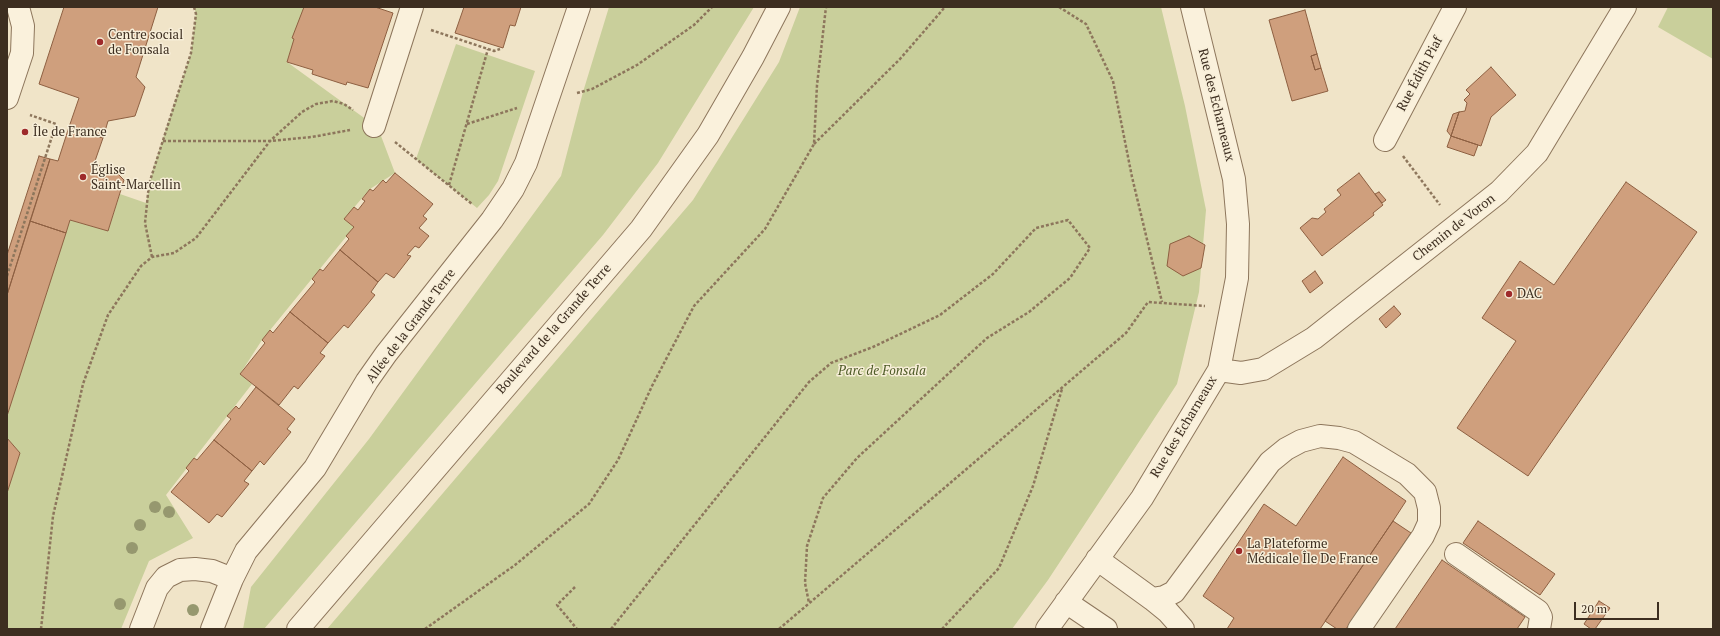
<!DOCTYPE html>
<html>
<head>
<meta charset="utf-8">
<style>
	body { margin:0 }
	#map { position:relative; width:1720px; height:636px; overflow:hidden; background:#f0e4c8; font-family:"PT Serif",serif }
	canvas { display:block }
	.frame { position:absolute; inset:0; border:8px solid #3d2e20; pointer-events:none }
	.scale { position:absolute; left:1574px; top:602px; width:85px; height:18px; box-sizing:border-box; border:2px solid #3d2e20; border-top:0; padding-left:5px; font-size:12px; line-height:14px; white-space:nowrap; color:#3d2e20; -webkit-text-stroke:3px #f7eed8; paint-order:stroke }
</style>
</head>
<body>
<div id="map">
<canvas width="1720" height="636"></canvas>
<div class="frame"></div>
<div class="scale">20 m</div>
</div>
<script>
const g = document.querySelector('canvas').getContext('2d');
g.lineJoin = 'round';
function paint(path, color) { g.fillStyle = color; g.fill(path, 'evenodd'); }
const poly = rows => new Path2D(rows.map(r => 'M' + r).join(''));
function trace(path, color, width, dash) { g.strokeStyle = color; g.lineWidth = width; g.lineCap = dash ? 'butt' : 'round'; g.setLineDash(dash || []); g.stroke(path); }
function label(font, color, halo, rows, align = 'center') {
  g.font = font + ' "PT Serif",serif'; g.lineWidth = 3; g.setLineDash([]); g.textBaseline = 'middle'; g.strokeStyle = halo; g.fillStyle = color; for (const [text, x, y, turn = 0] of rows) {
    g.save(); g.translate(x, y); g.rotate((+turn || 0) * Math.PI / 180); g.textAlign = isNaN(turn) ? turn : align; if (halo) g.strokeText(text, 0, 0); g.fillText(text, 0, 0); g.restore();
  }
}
const green = poly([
	[194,7,304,7,287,62,378,128,395,173,370,189,344,219,354,227,262,340,240,374,252,384,166,495,193,538,149,561,121,629,7,629,7,493,20,453,7,438,7,416,70,220,108,231,120,194,146,203,153,169,191,53,196,14],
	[609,7,754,7,658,163,603,235,264,629,243,629,251,587,369,439,561,176,583,92],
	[800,7,1161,7,1185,106,1206,210,1199,292,1177,384,1048,580,1012,629,327,629,693,200,779,62],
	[1668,7,1713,7,1713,59,1658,27],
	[456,44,535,71,498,181,489,195,477,208,416,159]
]);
const building = poly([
	[64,7,158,7,136,77,145,87,135,116,108,121,103,138,69,127,79,98,39,84,64,7],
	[304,7,375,7,393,13,368,88,347,82,346,85,312,74,313,70,287,62,294,39,292,38,304,7],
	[464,7,521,7,515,26,510,25,503,48,455,33,464,7],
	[1305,10,1317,54,1311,56,1315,70,1321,68,1328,91,1292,101,1269,20,1305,10],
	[1317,54,1321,68,1315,70,1311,56,1317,54],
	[1491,67,1516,95,1491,117,1481,146,1451,136,1459,112,1465,111,1467,103,1464,100,1470,94,1466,90,1491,67],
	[1459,112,1451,136,1447,131,1453,114,1459,112],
	[69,127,103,138,95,161,106,173,115,171,124,180,108,231,70,220,66,233,30,221,50,159,58,161,69,127],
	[1451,136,1478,145,1474,156,1447,147,1451,136],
	[39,156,50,159,7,295,7,255,39,156],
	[395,173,433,204,423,216,427,219,419,228,429,236,419,248,415,246,407,255,411,256,394,278,386,273,378,282,340,250,349,239,346,236,354,227,344,219,354,207,358,210,365,201,362,199,370,189,373,191,383,180,386,183,395,173],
	[1359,173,1383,205,1373,213,1374,215,1322,256,1300,228,1312,218,1318,219,1326,212,1324,209,1341,195,1337,190,1359,173],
	[1626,182,1697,232,1528,476,1457,428,1516,341,1482,318,1520,261,1554,285,1626,182],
	[1379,192,1386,200,1382,203,1375,194,1379,192],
	[30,221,66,233,7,416,7,295,30,221],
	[1189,236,1205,245,1201,268,1183,276,1167,266,1170,244,1189,236],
	[340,250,378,282,371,292,375,295,348,328,344,325,328,343,290,312,315,282,312,279,320,269,323,271,340,250],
	[1315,271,1323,283,1310,293,1302,281,1315,271],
	[1394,306,1401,314,1386,328,1379,319,1394,306],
	[290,312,328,343,320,353,325,356,298,389,294,386,279,405,240,374,265,343,262,340,270,330,273,333,290,312],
	[256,387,295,419,287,429,291,432,264,465,260,461,252,471,214,440,231,419,227,416,236,406,239,409,256,387],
	[7,438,20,453,7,493,7,438],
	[214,440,252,471,244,481,249,484,222,517,217,514,209,523,171,492,189,471,186,468,194,458,197,460,214,440],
	[1343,457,1406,501,1393,521,1320,629,1227,629,1234,618,1203,596,1264,504,1296,526,1343,457],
	[1393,521,1411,533,1346,629,1337,629,1325,621,1393,521],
	[1478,521,1555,574,1540,595,1463,543,1478,521],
	[1442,560,1525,617,1517,629,1395,629,1442,560],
	[1599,601,1610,608,1595,629,1591,629,1584,624,1599,601]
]);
const path = poly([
	[1059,7,1086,24,1113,81,1132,177,1162,302],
	[431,30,494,51,500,49],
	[577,93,592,89,637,65,694,25,712,7],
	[467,124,517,108],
	[163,141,270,141,312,137,350,130],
	[395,142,472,204],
	[814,144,900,59,945,7],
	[1403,156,1440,205],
	[449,185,488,49],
	[152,257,145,223,149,184,191,53,196,14,194,7],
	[7,276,56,124,30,115],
	[575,587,557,605,577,629],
	[41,629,53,516,83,384,108,315,141,266,152,257,174,253,196,238,270,141,302,112,316,104,333,101,344,104,353,110],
	[425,629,515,565,589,504,618,460,652,386,694,306,765,229,814,144,817,85,826,7],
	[611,629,809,382,831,363,873,347,940,315,993,274,1036,228,1068,220,1090,248,1070,278,1029,312,987,338,857,458,823,498,807,546,805,583,809,603],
	[779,629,1126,333,1148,302,1205,306],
	[942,629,999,568,1033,486,1062,389]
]);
const minor = poly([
	[7,98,22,53,23,26,18,7],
	[374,126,412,7],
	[1385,140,1455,7],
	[1219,370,1241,373,1263,369,1314,338,1499,192,1537,153,1625,7],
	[1456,554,1538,611,1541,617,1539,629],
	[1097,559,1152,599,1168,612,1183,629],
	[1152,599,1164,597,1174,592,1270,462,1286,449,1301,441,1320,436,1339,438,1354,442,1407,474,1425,492,1429,508,1429,523,1423,536,1359,629],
	[1066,602,1106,629],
	[141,629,157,588,166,577,180,570,195,569,212,571,232,579],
	[212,629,232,579,246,551,315,468,367,381,386,354,492,220,513,189,526,163,579,7],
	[298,629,641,229,708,135,753,57,779,7],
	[1047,629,1142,498,1219,370,1237,278,1238,224,1234,179,1192,7]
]);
const trees = [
	[155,507],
	[169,512],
	[140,525],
	[132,548],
	[120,604],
	[193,610]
];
const markers = [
	[100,42,4,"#9e2a2b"],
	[25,132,4,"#9e2a2b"],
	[83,177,4,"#9e2a2b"],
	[1509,294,4,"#9e2a2b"],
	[1239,551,4,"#9e2a2b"]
];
const poiNames = [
	["Centre social",108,35],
	["de Fonsala",108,50],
	["Île de France",33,132],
	["Église",91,170],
	["Saint-Marcellin",91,185],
	["DAC",1517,294],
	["La Plateforme",1247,544],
	["Médicale Île De France",1247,559]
];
const streetNames = [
	["Rue Édith Piaf",1420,74,-62],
	["Rue des Echarneaux",1216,105,76],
	["Chemin de Voron",1454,228,-38],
	["Allée de la Grande Terre",411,326,-53],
	["Boulevard de la Grande Terre",554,329,-49],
	["Rue des Echarneaux",1184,427,-59]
];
const parkNames = [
	["Parc de Fonsala",882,371]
];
paint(green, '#c9cf9b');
paint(building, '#cf9f7d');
trace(building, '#8d5f41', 1);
trace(minor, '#8d765c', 24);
trace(path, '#8d765c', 2.5, [3, 2]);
trace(minor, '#faf1dc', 22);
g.fillStyle = '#96986f';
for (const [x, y] of trees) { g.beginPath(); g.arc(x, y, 6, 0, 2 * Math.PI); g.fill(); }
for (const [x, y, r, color] of markers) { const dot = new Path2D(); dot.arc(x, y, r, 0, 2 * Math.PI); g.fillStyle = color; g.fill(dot); trace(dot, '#f7eed8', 1.5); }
label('13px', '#3d2e20', '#f7eed8', poiNames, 'left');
label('13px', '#3d2e20', '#f7eed8', streetNames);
label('italic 13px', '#4d5a26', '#f7eed8', parkNames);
</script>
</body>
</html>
